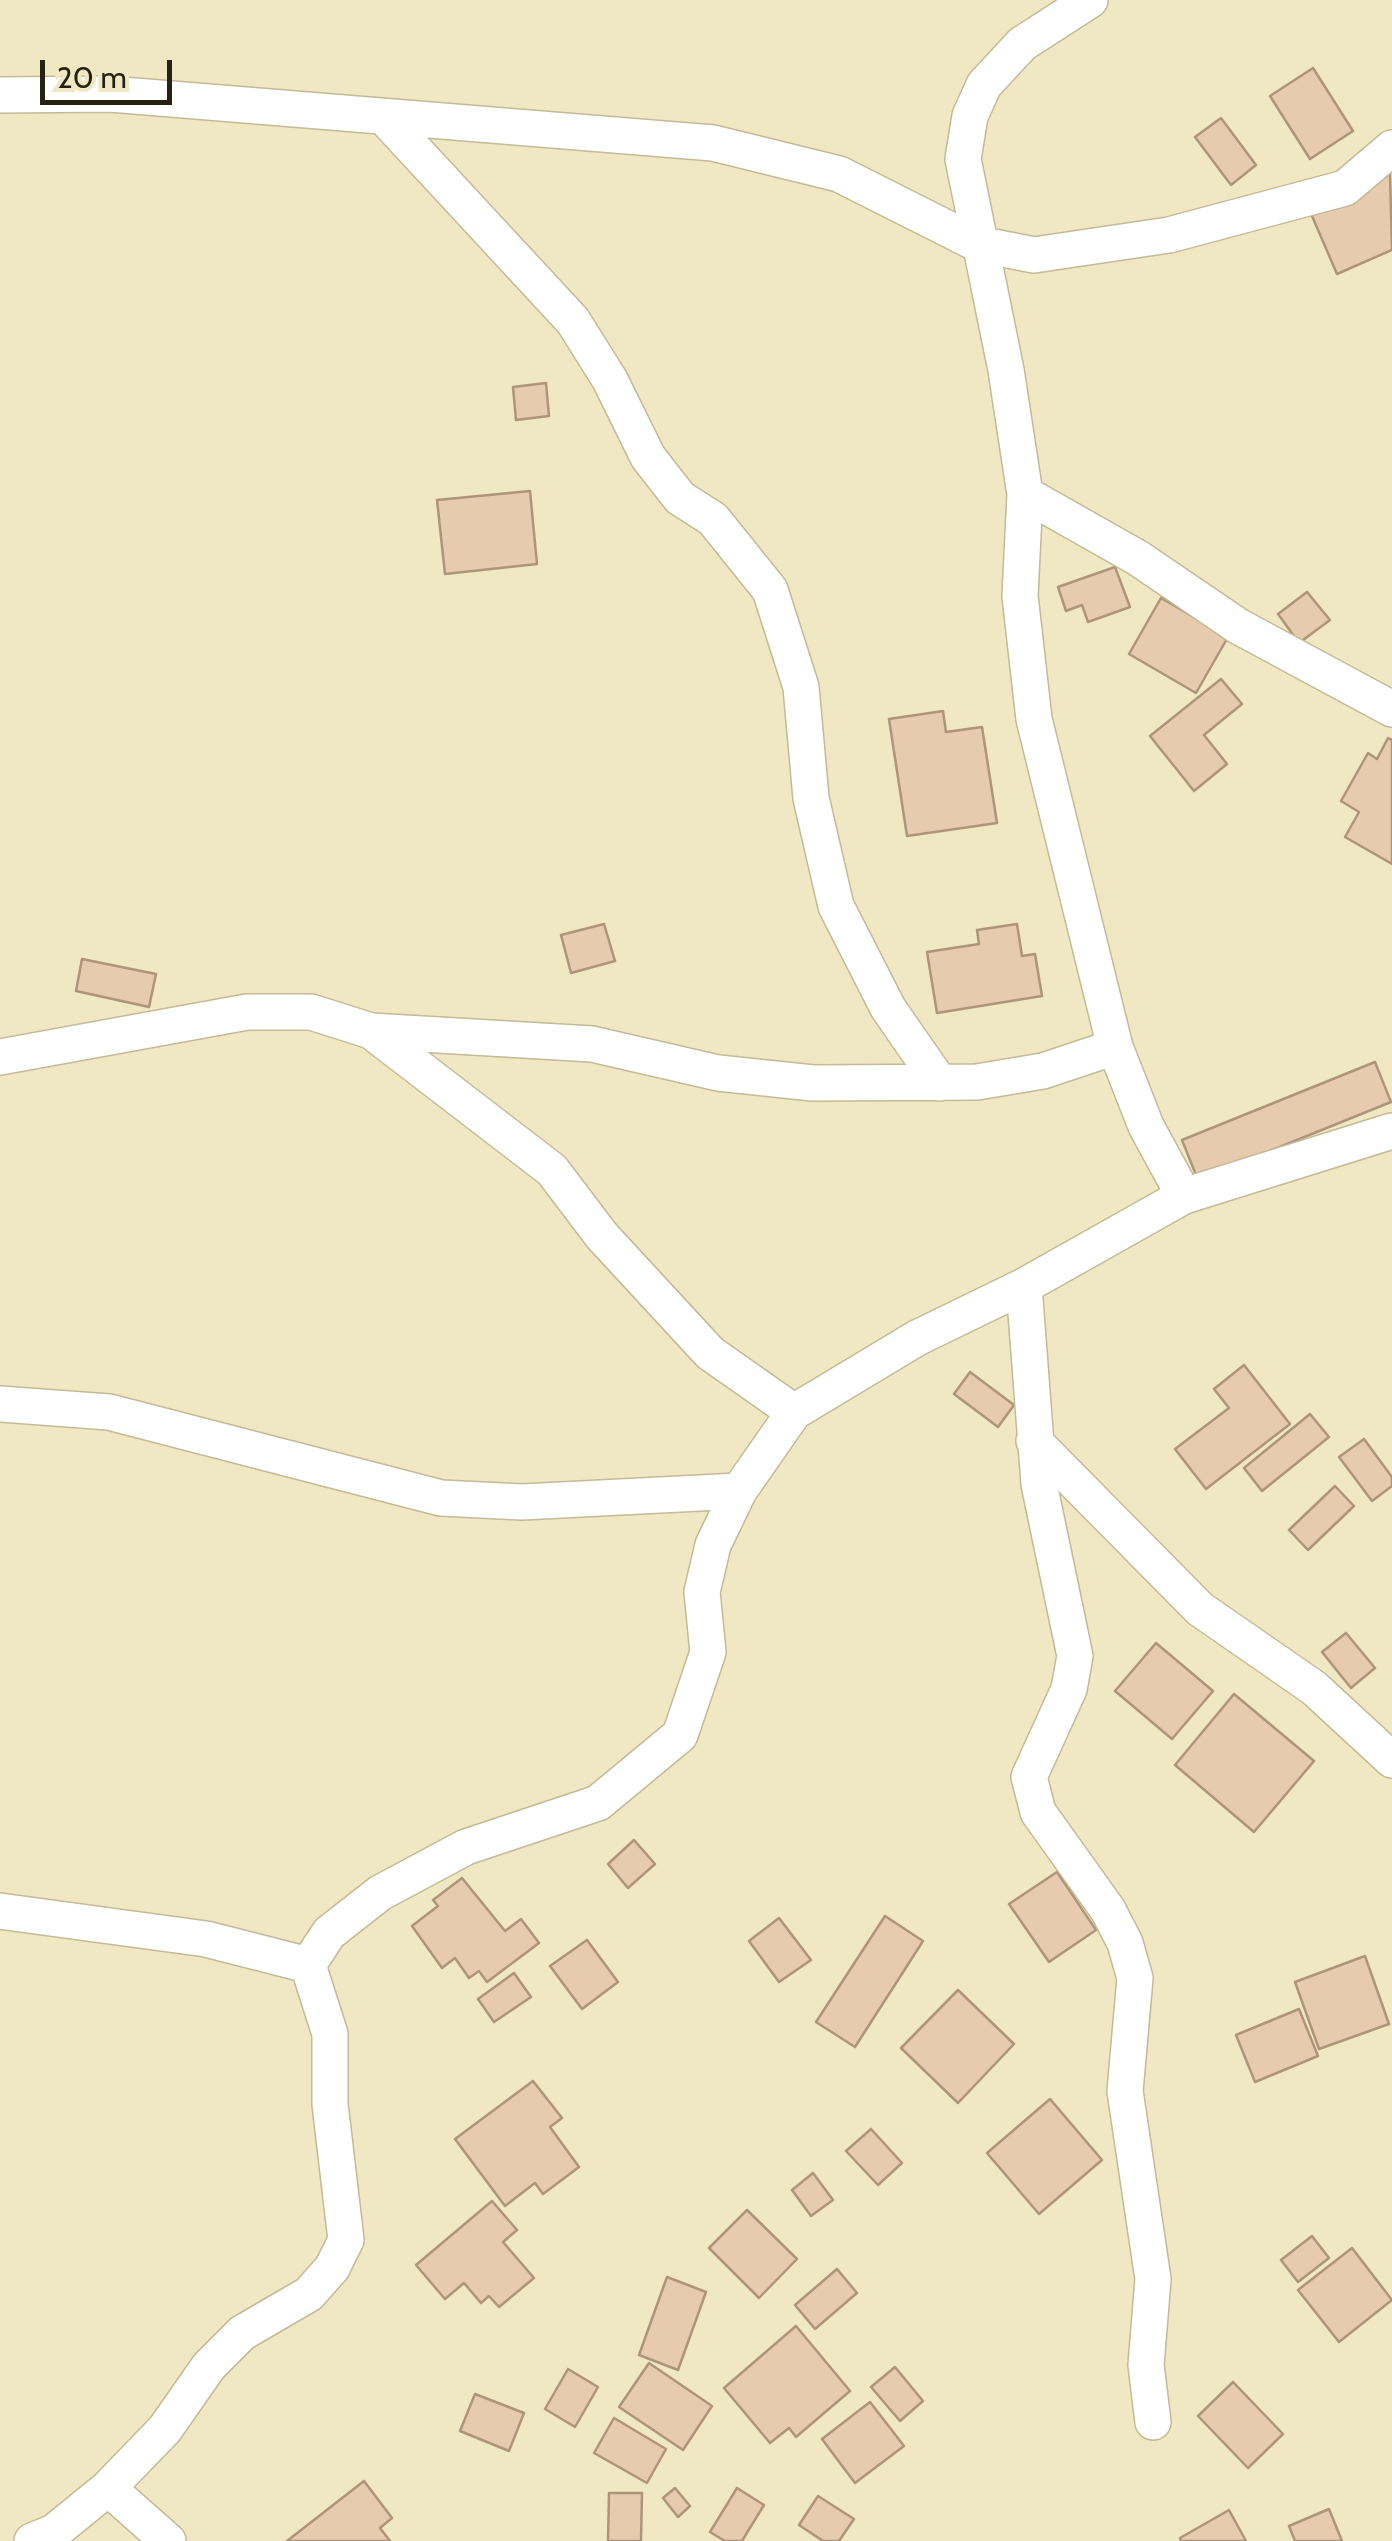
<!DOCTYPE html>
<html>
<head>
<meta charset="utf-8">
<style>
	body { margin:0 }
	#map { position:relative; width:1392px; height:2541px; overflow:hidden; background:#f0e7c3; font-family:Cabin,sans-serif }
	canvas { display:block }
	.scale { position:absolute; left:40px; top:60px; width:132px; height:45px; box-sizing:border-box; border:5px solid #252214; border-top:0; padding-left:12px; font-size:30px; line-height:35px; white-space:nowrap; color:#252214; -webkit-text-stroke:8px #f0e7c3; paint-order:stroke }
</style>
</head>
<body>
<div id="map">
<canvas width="1392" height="2541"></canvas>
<div class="scale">20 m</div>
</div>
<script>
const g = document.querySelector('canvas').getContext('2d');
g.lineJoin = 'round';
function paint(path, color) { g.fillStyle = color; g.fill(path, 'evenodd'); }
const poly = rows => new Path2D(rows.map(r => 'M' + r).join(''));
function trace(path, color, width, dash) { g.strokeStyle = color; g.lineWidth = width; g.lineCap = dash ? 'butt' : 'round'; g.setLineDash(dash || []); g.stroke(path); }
const building = poly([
	[1313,68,1353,131,1310,159,1270,96,1313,68],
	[1221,118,1256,165,1231,185,1195,137,1221,118],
	[1390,174,1392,250,1337,274,1309,209,1390,174],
	[546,383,549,416,516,420,513,387,546,383],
	[530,491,537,564,445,574,437,500,530,491],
	[1115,567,1130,607,1088,622,1082,605,1066,611,1058,587,1115,567],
	[1307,592,1330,620,1299,643,1278,614,1307,592],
	[1161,598,1228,637,1196,693,1129,654,1161,598],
	[1221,679,1242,704,1204,735,1227,764,1194,791,1150,736,1221,679],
	[943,711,946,732,982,727,997,823,907,836,889,719,943,711],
	[1388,738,1392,740,1392,864,1345,837,1359,812,1341,801,1368,753,1377,759,1388,738],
	[604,924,615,961,571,973,561,935,604,924],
	[1017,924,1022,956,1035,954,1042,996,937,1013,927,952,979,944,977,930,1017,924],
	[82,959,156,974,149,1007,76,991,82,959],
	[1375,1062,1391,1102,1198,1180,1182,1140,1375,1062],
	[1244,1365,1290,1424,1206,1489,1175,1449,1229,1408,1214,1389,1244,1365],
	[970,1372,1014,1405,998,1427,954,1394,970,1372],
	[1310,1414,1329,1437,1262,1491,1244,1468,1310,1414],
	[1364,1439,1392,1477,1392,1486,1372,1501,1339,1457,1364,1439],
	[1335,1486,1354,1506,1308,1550,1289,1530,1335,1486],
	[1346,1633,1375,1668,1351,1688,1322,1652,1346,1633],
	[1156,1643,1213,1691,1172,1739,1115,1691,1156,1643],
	[1234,1694,1314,1761,1254,1832,1175,1765,1234,1694],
	[634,1840,655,1864,628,1888,608,1864,634,1840],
	[1057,1872,1096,1930,1049,1962,1009,1904,1057,1872],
	[462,1878,505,1931,521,1919,539,1943,487,1982,479,1971,469,1978,455,1958,442,1968,412,1926,438,1906,433,1900,462,1878],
	[885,1916,923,1941,855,2047,816,2022,885,1916],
	[779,1918,811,1960,779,1982,749,1941,779,1918],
	[587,1940,618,1982,582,2009,550,1966,587,1940],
	[1365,1956,1389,2024,1319,2049,1295,1982,1365,1956],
	[514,1973,531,1997,494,2022,478,1999,514,1973],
	[958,1990,1014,2044,958,2103,901,2048,958,1990],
	[1299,2009,1318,2056,1255,2082,1236,2035,1299,2009],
	[533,2081,562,2118,550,2127,579,2167,543,2194,535,2183,505,2206,455,2139,533,2081],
	[1050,2099,1102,2160,1039,2214,987,2153,1050,2099],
	[871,2129,902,2163,878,2185,846,2151,871,2129],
	[813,2173,833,2200,811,2216,792,2190,813,2173],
	[492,2201,517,2230,503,2242,534,2278,499,2307,489,2296,481,2303,464,2283,445,2299,416,2265,492,2201],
	[747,2210,797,2259,759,2298,709,2248,747,2210],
	[1312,2236,1329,2258,1298,2282,1281,2260,1312,2236],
	[1352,2248,1392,2300,1339,2342,1298,2290,1352,2248],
	[837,2269,857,2293,815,2329,795,2305,837,2269],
	[667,2277,706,2292,678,2370,639,2355,667,2277],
	[796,2326,850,2391,796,2437,789,2428,770,2443,724,2388,796,2326],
	[649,2363,712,2406,683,2450,619,2407,649,2363],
	[895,2367,923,2401,900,2421,871,2387,895,2367],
	[568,2369,598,2387,575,2427,545,2409,568,2369],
	[1233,2382,1283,2434,1248,2468,1198,2416,1233,2382],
	[475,2394,524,2413,509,2451,460,2431,475,2394],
	[870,2402,904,2446,855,2483,822,2439,870,2402],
	[614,2418,666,2449,647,2483,594,2453,614,2418],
	[364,2481,392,2518,380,2528,390,2541,287,2541,364,2481],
	[675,2488,690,2506,678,2517,663,2498,675,2488],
	[737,2488,764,2505,742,2541,725,2541,710,2532,737,2488],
	[609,2493,642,2493,641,2541,608,2541,609,2493],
	[818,2496,854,2519,839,2541,823,2541,799,2525,818,2496],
	[1329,2509,1342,2541,1295,2541,1289,2526,1329,2509],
	[1229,2510,1246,2541,1181,2541,1180,2538,1229,2510]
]);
const street = poly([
	[1090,0,1022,44,984,85,970,116,963,159,1006,370,1025,494,1020,596,1034,719,1115,1047,1146,1126,1184,1196],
	[0,95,110,94,713,143,839,174,978,244,1034,255,1169,235,1345,188,1392,148],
	[384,117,573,321,610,380,648,457,680,498,713,519,770,590,801,687,811,798,836,906,888,1008,940,1083],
	[1025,494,1138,558,1238,626,1392,709],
	[371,1031,552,1170,602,1236,710,1353,794,1412],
	[0,1057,247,1012,311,1012,371,1031,592,1044,718,1073,813,1083,977,1082,1043,1071,1115,1047],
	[1024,1286,1039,1484,1075,1656,1069,1689,1029,1777,1038,1812,1108,1910,1125,1943,1135,1978,1125,2091,1153,2279,1146,2365,1153,2422],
	[0,1404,109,1412,441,1498,522,1502,739,1491],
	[1034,1441,1200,1609,1314,1688,1392,1760],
	[0,1911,206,1939,308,1965],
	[108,2488,168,2541],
	[32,2541,54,2532,108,2488,165,2429,209,2366,242,2333,309,2294,332,2268,346,2240,330,2104,330,2034,308,1965,329,1933,380,1893,466,1847,598,1803,680,1735,708,1652,702,1592,713,1545,739,1491,794,1412,917,1338,1024,1286,1184,1196,1392,1131]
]);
paint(building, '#e6cbaf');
trace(building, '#ae957a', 2.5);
trace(street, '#c3ba97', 38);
trace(street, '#fff', 35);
</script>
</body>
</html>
